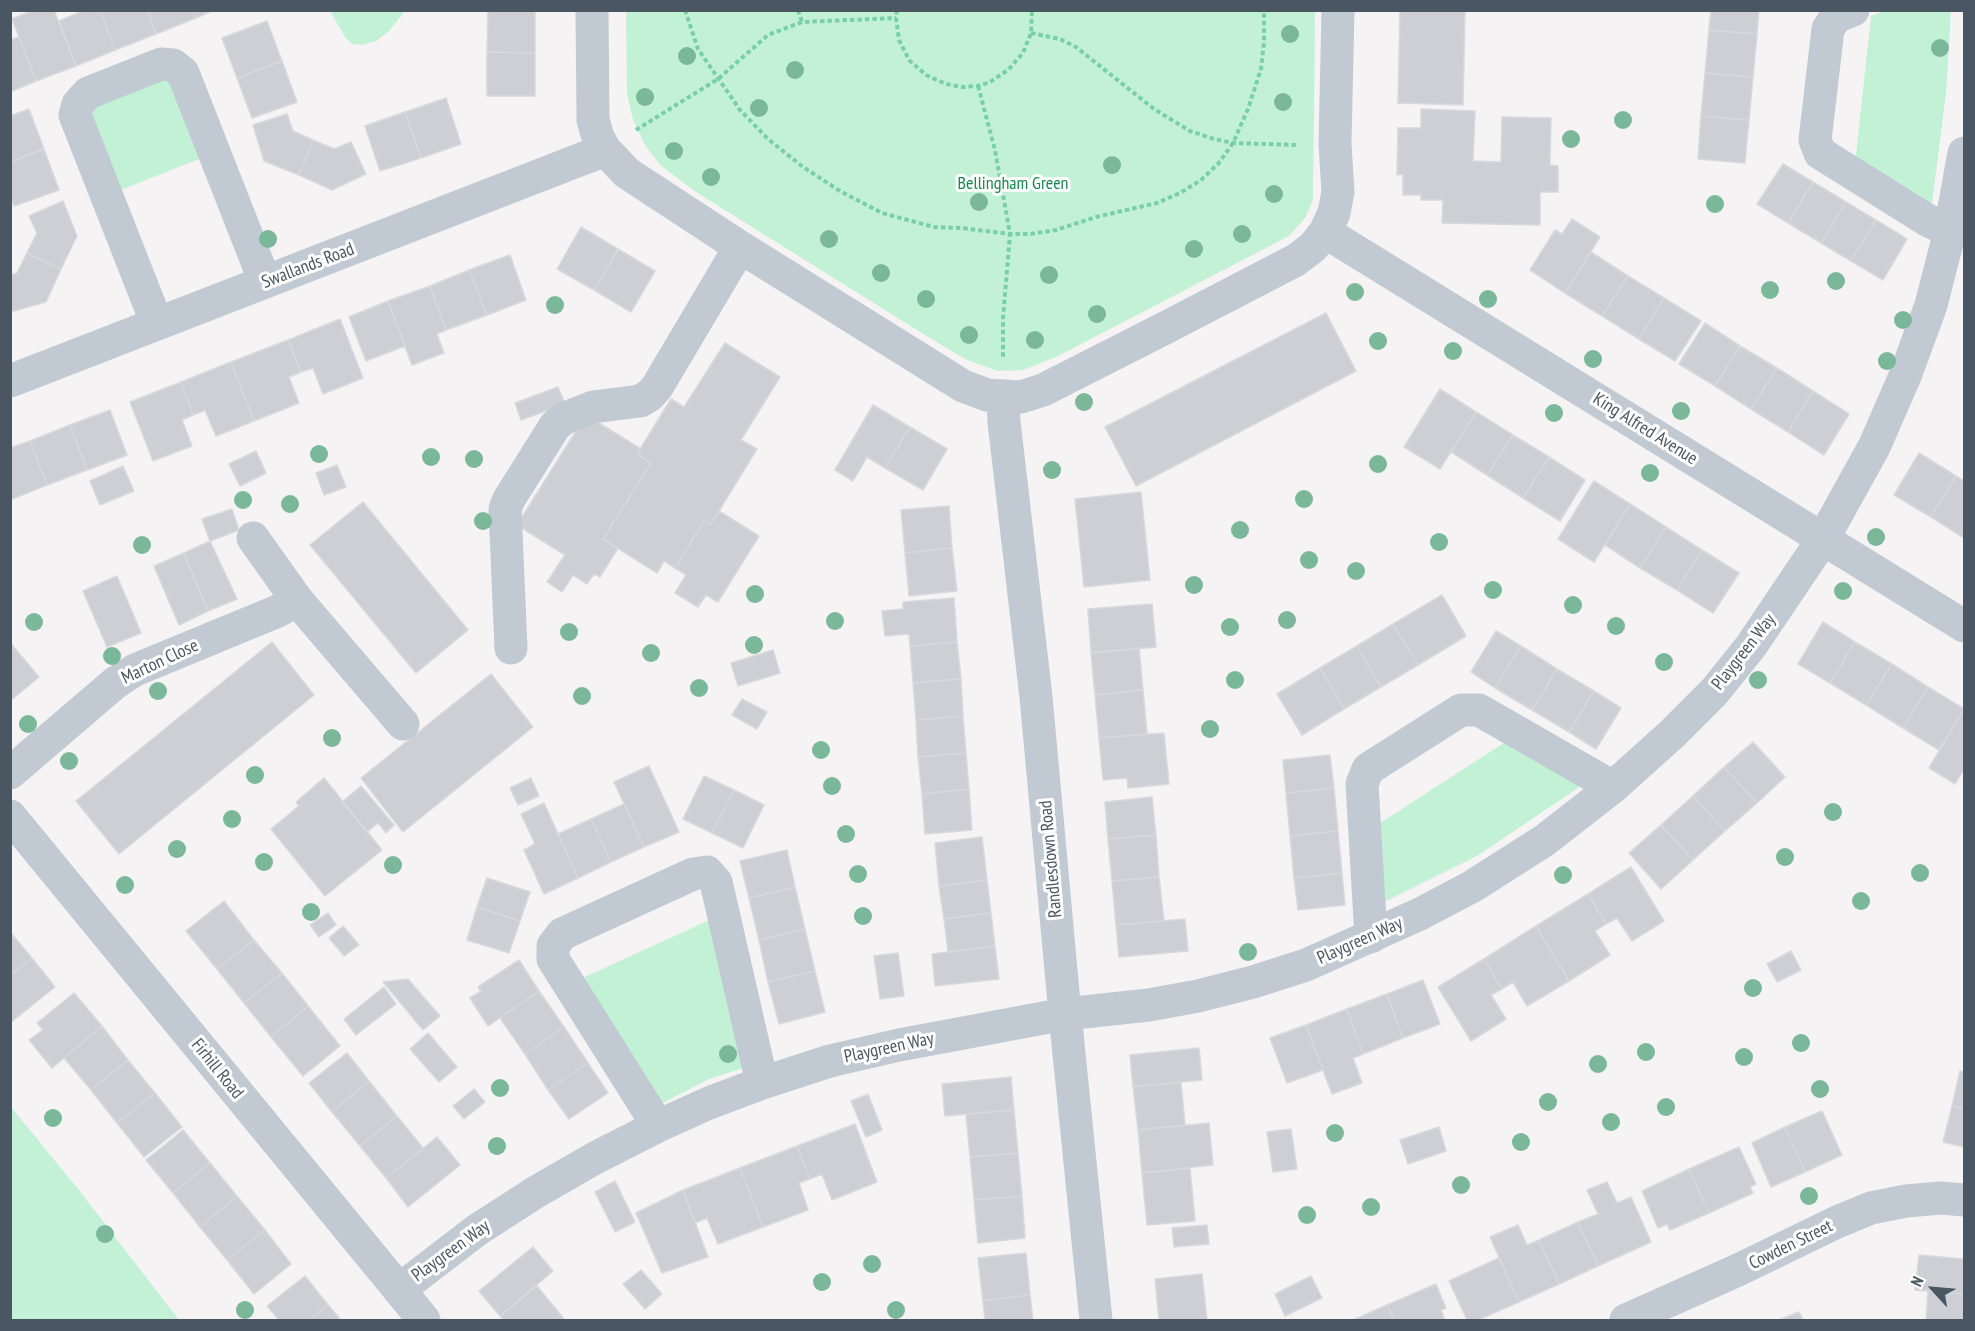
<!DOCTYPE html>
<html>
<head>
<meta charset="utf-8">
<style>
	body { margin:0 }
	#map { position:relative; width:1975px; height:1331px; overflow:hidden; background:#f5f3f3; font-family:"PT Sans Narrow",sans-serif }
	canvas { display:block }
	.frame { position:absolute; inset:0; border:12px solid #4a5661; pointer-events:none }
	.north { position:absolute; left:1903px; top:1259px; width:60px; height:60px; -webkit-text-stroke:4px #fff; paint-order:stroke; rotate:296deg; font-size:16px; font-weight:700; line-height:24px; text-align:center; color:#4a5661 }
	.north::after { content:''; display:block; margin:auto; width:21px; height:27px; background:#4a5661; clip-path:polygon(50% 0,100% 100%,50% 72%,0 100%) }
</style>
</head>
<body>
<div id="map">
<canvas width="1975" height="1331"></canvas>
<div class="frame"></div>
<div class="north">N</div>
</div>
<script>
const g = document.querySelector('canvas').getContext('2d');
g.lineJoin = 'round';
function paint(path, color) { g.fillStyle = color; g.fill(path, 'evenodd'); }
const poly = rows => new Path2D(rows.map(r => 'M' + r).join(''));
function trace(path, color, width, dash) { g.strokeStyle = color; g.lineWidth = width; g.lineCap = dash ? 'butt' : 'round'; g.setLineDash(dash || []); g.stroke(path); }
function label(font, color, halo, rows, align = 'center') {
  g.font = font + ' "PT Sans Narrow",sans-serif'; g.lineWidth = 6; g.setLineDash([]); g.textBaseline = 'middle'; g.strokeStyle = halo; g.fillStyle = color; for (const [text, x, y, turn = 0] of rows) {
    g.save(); g.translate(x, y); g.rotate((+turn || 0) * Math.PI / 180); g.textAlign = isNaN(turn) ? turn : align; if (halo) g.strokeText(text, 0, 0); g.fillText(text, 0, 0); g.restore();
  }
}
const green = poly([
	[330,11,405,11,389,31,376,41,362,45,352,44,345,37],
	[626,11,1315,11,1313,200,1305,218,1289,236,1056,357,1023,370,998,371,967,360,933,340,696,192,660,165,645,145,633,120,627,93],
	[1884,11,1951,11,1946,93,1931,211,1855,164,1871,16],
	[159,74,178,81,207,156,113,193,85,118,92,100],
	[1507,741,1581,786,1477,856,1382,903,1377,825],
	[714,918,749,1066,709,1079,657,1106,578,980],
	[11,1107,78,1189,179,1320,11,1320]
]);
const building = poly([
	[34,10,54,10,76,66,36,81,12,19,34,10],
	[85,10,100,10,115,50,76,66,59,21,85,10],
	[100,10,147,10,156,34,115,50,100,10],
	[147,10,193,10,196,18,156,34,147,10],
	[193,10,214,10,196,18,193,10],
	[488,10,535,10,535,53,487,52,488,10],
	[1400,10,1465,10,1463,105,1398,103,1400,10],
	[1711,10,1759,10,1757,34,1709,30,1711,10],
	[267,21,282,61,237,78,222,38,267,21],
	[1709,30,1757,34,1753,77,1705,73,1709,30],
	[19,37,36,81,10,92,10,40,19,37],
	[487,52,535,53,535,96,487,96,487,52],
	[282,61,297,102,252,118,237,78,282,61],
	[1705,73,1753,77,1749,120,1701,116,1705,73],
	[446,98,461,144,421,158,405,112,446,98],
	[29,109,44,149,10,162,10,116,29,109],
	[1421,109,1475,111,1473,161,1501,162,1502,117,1551,118,1550,165,1558,166,1558,192,1540,192,1540,225,1442,223,1443,200,1421,200,1421,195,1403,195,1403,174,1397,175,1398,128,1421,128,1421,109],
	[405,112,421,158,380,171,365,126,405,112],
	[287,114,293,131,313,140,299,175,264,161,253,125,287,114],
	[1701,116,1749,120,1745,163,1698,159,1701,116],
	[313,140,334,149,351,142,366,174,332,190,299,175,313,140],
	[44,149,59,190,14,206,10,196,10,162,44,149],
	[1783,164,1813,182,1788,223,1757,204,1783,164],
	[1813,182,1846,202,1821,243,1788,223,1813,182],
	[63,201,77,236,61,269,27,253,37,233,29,216,63,201],
	[1846,202,1876,220,1851,261,1821,243,1846,202],
	[1572,219,1600,237,1565,293,1530,270,1555,230,1562,234,1572,219],
	[1876,220,1907,239,1883,280,1851,261,1876,220],
	[581,227,618,249,594,290,557,269,581,227],
	[618,249,655,271,631,312,594,290,618,249],
	[1591,252,1628,276,1602,316,1565,293,1591,252],
	[27,253,61,269,46,302,10,312,10,275,17,273,27,253],
	[510,255,526,300,487,315,469,270,510,255],
	[469,270,487,315,446,330,430,286,469,270],
	[1628,276,1664,298,1639,339,1602,316,1628,276],
	[430,286,446,330,437,334,444,353,412,365,388,301,430,286],
	[1664,298,1701,321,1675,361,1639,339,1664,298],
	[388,301,405,346,366,361,349,317,388,301],
	[1326,313,1356,371,1136,486,1105,427,1326,313],
	[340,319,363,378,323,394,313,368,301,372,288,340,340,319],
	[1705,323,1740,346,1715,386,1679,364,1705,323],
	[288,340,301,372,289,377,299,403,254,421,231,362,288,340],
	[725,343,780,377,741,440,757,449,719,511,710,525,704,521,675,568,664,561,657,573,603,539,651,463,637,454,671,399,684,407,725,343],
	[1740,346,1777,368,1751,409,1715,386,1740,346],
	[231,362,254,421,216,436,205,410,193,415,181,382,231,362],
	[1777,368,1813,391,1788,432,1751,409,1777,368],
	[181,382,193,415,182,420,192,446,153,461,130,402,181,382],
	[558,387,565,404,521,420,515,403,558,387],
	[1440,389,1476,412,1440,469,1404,447,1440,389],
	[1813,391,1849,414,1824,455,1788,432,1813,391],
	[873,405,910,427,885,468,867,457,853,481,835,470,873,405],
	[110,410,127,455,87,470,70,425,110,410],
	[1476,412,1513,435,1487,475,1451,452,1476,412],
	[586,415,641,449,637,454,651,463,603,539,618,548,600,577,594,574,587,584,573,575,562,592,547,582,565,555,517,525,586,415],
	[70,425,87,470,47,485,30,441,70,425],
	[910,427,947,449,923,490,885,468,910,427],
	[1513,435,1549,457,1523,498,1487,475,1513,435],
	[30,441,47,485,10,500,10,448,30,441],
	[256,451,266,473,240,486,229,464,256,451],
	[1919,453,1956,476,1931,517,1894,495,1919,453],
	[1549,457,1585,480,1560,521,1523,498,1549,457],
	[337,465,346,487,324,495,316,473,337,465],
	[123,466,134,491,100,505,90,481,123,466],
	[1956,476,1964,481,1964,538,1931,517,1956,476],
	[1594,481,1630,504,1594,562,1558,539,1594,481],
	[1141,492,1150,580,1084,587,1075,499,1141,492],
	[363,502,468,630,416,673,310,545,363,502],
	[1630,504,1666,527,1640,568,1605,545,1630,504],
	[949,506,952,548,905,553,901,510,949,506],
	[232,509,239,530,210,541,202,519,232,509],
	[719,511,759,536,718,602,706,595,698,607,675,593,686,575,675,568,704,521,710,525,719,511],
	[1666,527,1702,550,1677,590,1640,568,1666,527],
	[210,541,237,599,208,611,184,553,210,541],
	[952,548,957,591,909,596,905,553,952,548],
	[1702,550,1739,573,1713,613,1677,590,1702,550],
	[184,553,208,611,179,625,154,566,184,553],
	[117,576,141,633,107,647,83,591,117,576],
	[1442,595,1466,636,1418,665,1393,624,1442,595],
	[954,598,957,642,910,646,909,634,885,636,882,611,903,609,903,602,954,598],
	[1152,604,1156,647,1091,653,1088,609,1152,604],
	[1823,622,1855,642,1830,683,1798,664,1823,622],
	[1393,624,1418,665,1381,687,1357,646,1393,624],
	[1496,631,1521,646,1495,688,1471,672,1496,631],
	[272,642,314,695,119,854,76,801,272,642],
	[957,642,961,679,913,683,910,646,957,642],
	[1855,642,1892,664,1866,705,1830,683,1855,642],
	[12,645,39,677,10,701,10,646,12,645],
	[1357,646,1381,687,1344,709,1320,668,1357,646],
	[1521,646,1557,669,1532,710,1495,688,1521,646],
	[1139,648,1143,690,1095,695,1091,653,1139,648],
	[773,650,780,673,738,686,731,663,773,650],
	[1892,664,1928,687,1903,728,1866,705,1892,664],
	[1320,668,1344,709,1302,735,1277,694,1320,668],
	[1557,669,1594,691,1569,732,1532,710,1557,669],
	[491,674,533,727,403,832,361,778,491,674],
	[961,679,963,716,916,720,913,683,961,679],
	[1928,687,1964,709,1939,750,1903,728,1928,687],
	[1143,690,1147,734,1099,738,1095,695,1143,690],
	[1594,691,1621,708,1596,749,1569,732,1594,691],
	[742,699,767,712,757,729,732,715,742,699],
	[1964,709,1964,769,1955,784,1929,768,1964,709],
	[963,716,966,753,918,757,916,720,963,716],
	[1164,733,1169,784,1128,788,1127,778,1103,780,1099,738,1164,733],
	[1753,742,1785,777,1757,803,1724,767,1753,742],
	[966,753,969,789,922,794,918,757,966,753],
	[1330,755,1334,788,1286,793,1283,760,1330,755],
	[649,766,679,832,644,847,614,782,649,766],
	[1724,767,1757,803,1725,831,1693,796,1724,767],
	[704,776,734,790,712,833,683,819,704,776],
	[324,778,382,850,325,896,271,829,299,806,296,802,324,778],
	[531,778,539,796,518,805,510,788,531,778],
	[361,786,394,825,386,833,378,823,367,832,342,802,361,786],
	[1334,788,1338,831,1290,836,1286,793,1334,788],
	[969,789,972,830,925,834,922,794,969,789],
	[734,790,764,805,743,848,712,833,734,790],
	[1693,796,1725,831,1693,860,1661,825,1693,796],
	[1152,797,1156,835,1108,839,1105,802,1152,797],
	[544,803,578,878,544,894,524,850,535,844,521,814,544,803],
	[624,804,644,847,611,862,591,819,624,804],
	[591,819,611,862,578,878,558,834,591,819],
	[1661,825,1693,860,1661,889,1629,853,1661,825],
	[1338,831,1342,873,1294,878,1290,836,1338,831],
	[1156,835,1159,877,1112,881,1108,839,1156,835],
	[982,837,987,880,939,886,935,843,982,837],
	[787,850,795,887,749,898,740,861,787,850],
	[1631,867,1664,921,1632,941,1617,918,1606,924,1588,894,1631,867],
	[1342,873,1345,905,1298,910,1294,878,1342,873],
	[1159,877,1164,921,1116,925,1112,881,1159,877],
	[487,878,530,892,520,921,477,907,487,878],
	[987,880,991,913,944,919,939,886,987,880],
	[795,887,805,929,759,940,749,898,795,887],
	[1588,894,1606,924,1595,931,1610,955,1569,981,1536,926,1588,894],
	[224,901,254,940,217,969,186,931,224,901],
	[477,907,520,921,509,953,467,940,477,907],
	[328,913,336,925,319,937,310,925,328,913],
	[991,913,995,946,948,952,944,919,991,913],
	[1185,919,1188,951,1119,957,1116,925,1185,919],
	[343,926,359,945,344,956,329,938,343,926],
	[1536,926,1569,981,1527,1006,1513,982,1502,989,1484,959,1536,926],
	[805,929,815,971,768,982,759,940,805,929],
	[10,932,32,958,10,975,10,932],
	[254,940,282,973,244,1003,217,969,254,940],
	[995,946,999,979,935,986,932,954,995,946],
	[1791,951,1801,970,1777,982,1767,964,1791,951],
	[898,953,904,996,880,999,874,956,898,953],
	[32,958,55,987,10,1023,10,975,32,958],
	[1484,959,1502,989,1491,995,1506,1019,1471,1041,1438,987,1484,959],
	[519,960,539,991,488,1026,470,998,481,991,478,987,519,960],
	[815,971,825,1012,779,1024,768,982,815,971],
	[282,973,308,1006,271,1037,244,1003,282,973],
	[408,979,440,1016,423,1030,383,982,408,979],
	[1423,980,1440,1024,1403,1038,1387,994,1423,980],
	[384,987,396,1004,356,1035,344,1019,384,987],
	[539,991,564,1027,525,1054,500,1018,539,991],
	[74,993,102,1026,52,1068,29,1040,43,1030,37,1023,74,993],
	[1387,994,1403,1038,1363,1054,1347,1009,1387,994],
	[308,1006,340,1046,303,1076,271,1037,308,1006],
	[1347,1009,1363,1054,1353,1058,1362,1083,1332,1094,1306,1025,1347,1009],
	[1306,1025,1323,1070,1287,1083,1270,1038,1306,1025],
	[102,1026,128,1060,91,1090,64,1058,102,1026],
	[564,1027,588,1063,548,1090,525,1054,564,1027],
	[428,1033,457,1067,439,1082,410,1049,428,1033],
	[1199,1048,1202,1080,1133,1087,1130,1055,1199,1048],
	[347,1053,369,1081,332,1112,309,1083,347,1053],
	[128,1060,155,1093,117,1123,91,1090,128,1060],
	[588,1063,608,1093,569,1119,548,1090,588,1063],
	[1960,1071,1964,1072,1964,1109,1952,1106,1960,1071],
	[1011,1077,1014,1110,945,1116,942,1084,1011,1077],
	[369,1081,397,1116,360,1146,332,1112,369,1081],
	[1181,1082,1185,1125,1138,1130,1133,1087,1181,1082],
	[474,1089,485,1102,464,1119,453,1106,474,1089],
	[155,1093,182,1127,144,1157,117,1123,155,1093],
	[868,1094,882,1130,866,1137,851,1101,868,1094],
	[1952,1106,1964,1109,1964,1147,1943,1142,1952,1106],
	[1014,1110,1018,1153,970,1157,966,1114,1014,1110],
	[1822,1111,1842,1155,1805,1172,1785,1127,1822,1111],
	[397,1116,423,1148,386,1178,360,1146,397,1116],
	[1209,1123,1213,1165,1142,1173,1138,1130,1209,1123],
	[855,1124,877,1182,832,1200,822,1174,810,1179,797,1146,855,1124],
	[1439,1127,1446,1151,1408,1164,1400,1140,1439,1127],
	[1785,1127,1805,1172,1771,1187,1752,1143,1785,1127],
	[1291,1129,1297,1169,1273,1172,1267,1132,1291,1129],
	[183,1130,210,1163,173,1193,146,1160,183,1130],
	[437,1137,460,1165,408,1207,386,1178,437,1137],
	[797,1146,810,1179,799,1183,808,1210,763,1227,740,1168,797,1146],
	[1739,1147,1756,1184,1750,1187,1753,1193,1709,1213,1689,1169,1739,1147],
	[1018,1153,1022,1196,974,1200,970,1157,1018,1153],
	[210,1163,237,1196,200,1227,173,1193,210,1163],
	[740,1168,763,1227,718,1244,707,1218,695,1223,683,1190,740,1168],
	[1190,1168,1195,1221,1147,1225,1142,1173,1190,1168],
	[1689,1169,1709,1213,1670,1230,1667,1224,1658,1228,1642,1191,1689,1169],
	[615,1181,635,1222,615,1232,595,1192,615,1181],
	[1607,1182,1617,1203,1631,1197,1651,1242,1598,1266,1578,1222,1598,1214,1587,1190,1607,1182],
	[683,1190,708,1257,662,1273,636,1213,683,1190],
	[237,1196,265,1230,227,1260,200,1227,237,1196],
	[1022,1196,1025,1238,978,1243,974,1200,1022,1196],
	[1578,1222,1598,1266,1559,1284,1539,1240,1578,1222],
	[1207,1225,1209,1244,1174,1247,1172,1228,1207,1225],
	[1518,1225,1527,1245,1539,1240,1559,1284,1519,1302,1490,1237,1518,1225],
	[265,1230,291,1264,254,1294,227,1260,265,1230],
	[533,1247,553,1271,500,1316,479,1291,533,1247],
	[1026,1253,1030,1295,983,1301,978,1258,1026,1253],
	[1919,1255,1964,1259,1964,1294,1915,1290,1919,1255],
	[1499,1258,1519,1302,1478,1320,1467,1320,1449,1281,1499,1258],
	[641,1270,662,1294,645,1309,623,1284,641,1270],
	[1202,1274,1207,1320,1159,1320,1155,1279,1202,1274],
	[305,1276,328,1305,309,1320,279,1320,267,1306,305,1276],
	[1311,1276,1322,1298,1285,1316,1275,1294,1311,1276],
	[1436,1284,1446,1308,1441,1310,1445,1320,1394,1320,1387,1305,1436,1284],
	[537,1286,564,1319,562,1320,504,1320,500,1316,537,1286],
	[1928,1291,1964,1294,1964,1320,1926,1320,1928,1291],
	[1030,1295,1033,1320,985,1320,983,1301,1030,1295],
	[328,1305,341,1320,309,1320,328,1305],
	[1387,1305,1394,1320,1353,1320,1387,1305],
	[1799,1312,1803,1320,1779,1320,1799,1312]
]);
const path = poly([
	[685,10,698,49,740,110,768,139,803,167,840,191,882,213,934,227,961,228,1010,234,1030,234,1056,230,1096,217,1157,203,1180,193,1201,180,1218,164,1233,143,1248,109,1261,69,1264,42,1264,10],
	[798,10,802,22],
	[897,10,896,18,899,40,909,60,926,75,946,84,962,87,978,86,990,82,1008,70,1023,53,1031,33,1032,10],
	[1031,33,1060,39,1076,47,1154,109,1190,131,1214,139,1233,143,1298,145],
	[978,86,995,150,1010,234,1003,318,1003,357],
	[636,130,718,79,768,35,802,22,896,18]
]);
const minor = poly([
	[592,10,593,120,598,137,605,150,627,173,740,247,963,386,987,395,1021,397,1043,390,1167,327,1296,260,1313,247,1325,232,1334,213,1338,192,1335,144,1338,10],
	[1853,10,1836,17,1828,29,1815,140,1820,153,1927,220,1950,231],
	[1325,232,1964,626],
	[157,324,75,115,78,104,88,93,161,64,173,65,183,73,265,282],
	[10,381,605,150],
	[1003,397,1004,422,1036,697,1065,1014,1096,1320],
	[253,538,297,600,403,724],
	[511,648,505,509,509,499,555,426,563,419,593,407,640,401,650,395,657,387,740,247],
	[10,773,115,683,135,670,278,611,297,600],
	[10,816,424,1320],
	[1371,937,1362,784,1368,769,1461,710,1479,710,1613,787],
	[658,1126,553,959,553,946,562,934,693,874,707,872,716,882,762,1083],
	[399,1290,477,1230,536,1192,595,1158,658,1126,709,1103,762,1083,830,1061,899,1045,1065,1014,1149,1005,1198,996,1253,982,1306,965,1420,914,1473,886,1545,840,1613,787,1672,734,1714,692,1751,646,1823,539,1874,447,1905,376,1931,305,1950,231,1964,153],
	[1626,1320,1738,1270,1837,1222,1871,1208,1906,1201,1941,1198,1964,1200]
]);
const trees = [
	[1290,34],
	[1940,48],
	[687,56],
	[795,70],
	[645,97],
	[1283,102],
	[759,108],
	[1623,120],
	[1571,139],
	[674,151],
	[1112,165],
	[711,177],
	[1274,194],
	[979,202],
	[1715,204],
	[1242,234],
	[268,239],
	[829,239],
	[1194,249],
	[881,273],
	[1049,275],
	[1836,281],
	[1770,290],
	[1355,292],
	[926,299],
	[1488,299],
	[555,305],
	[1097,314],
	[1903,320],
	[969,335],
	[1035,340],
	[1378,341],
	[1453,351],
	[1593,359],
	[1887,361],
	[1084,402],
	[1681,411],
	[1554,413],
	[319,454],
	[431,457],
	[474,459],
	[1378,464],
	[1052,470],
	[1650,473],
	[1304,499],
	[243,500],
	[290,504],
	[483,521],
	[1240,530],
	[1876,537],
	[1439,542],
	[142,545],
	[1309,560],
	[1356,571],
	[1194,585],
	[1493,590],
	[1843,591],
	[755,594],
	[1573,605],
	[1287,620],
	[835,621],
	[34,622],
	[1616,626],
	[1230,627],
	[569,632],
	[754,645],
	[651,653],
	[112,656],
	[1664,662],
	[1235,680],
	[1758,680],
	[699,688],
	[158,691],
	[582,696],
	[28,724],
	[1210,729],
	[332,738],
	[821,750],
	[69,761],
	[255,775],
	[832,786],
	[1833,812],
	[232,819],
	[846,834],
	[177,849],
	[1785,857],
	[264,862],
	[393,865],
	[1920,873],
	[858,874],
	[1563,875],
	[125,885],
	[1861,901],
	[311,912],
	[863,916],
	[1248,952],
	[1753,988],
	[1801,1043],
	[1646,1052],
	[728,1054],
	[1744,1057],
	[1598,1064],
	[500,1088],
	[1820,1089],
	[1548,1102],
	[1666,1107],
	[53,1118],
	[1611,1122],
	[1335,1133],
	[1521,1142],
	[497,1146],
	[1461,1185],
	[1809,1196],
	[1371,1207],
	[1307,1215],
	[105,1234],
	[872,1264],
	[822,1282],
	[245,1310],
	[896,1310]
];
const parkNames = [
	["Bellingham Green",1013,184]
];
const streetNames = [
	["Swallands Road",308,266,-21],
	["King Alfred Avenue",1645,429,32],
	["Playgreen Way",1744,652,-52],
	["Marton Close",160,662,-25],
	["Randlesdown Road",1051,859,-95],
	["Playgreen Way",1360,941,-24],
	["Playgreen Way",889,1048,-12],
	["Firhill Road",217,1069,51],
	["Cowden Street",1791,1245,-26],
	["Playgreen Way",451,1251,-36]
];
paint(green, '#c3f1d5');
paint(building, '#cdcfd5');
trace(building, '#d7d9de', 1.5);
trace(path, '#7ad0a6', 4, [4.5, 3]);
trace(minor, '#c1cad2', 33);
g.fillStyle = '#7bb799';
for (const [x, y] of trees) { g.beginPath(); g.arc(x, y, 9, 0, 2 * Math.PI); g.fill(); }
label('18px', '#17864f', '#fff', parkNames);
label('18px', '#4a5661', '#fff', streetNames);
</script>
</body>
</html>
